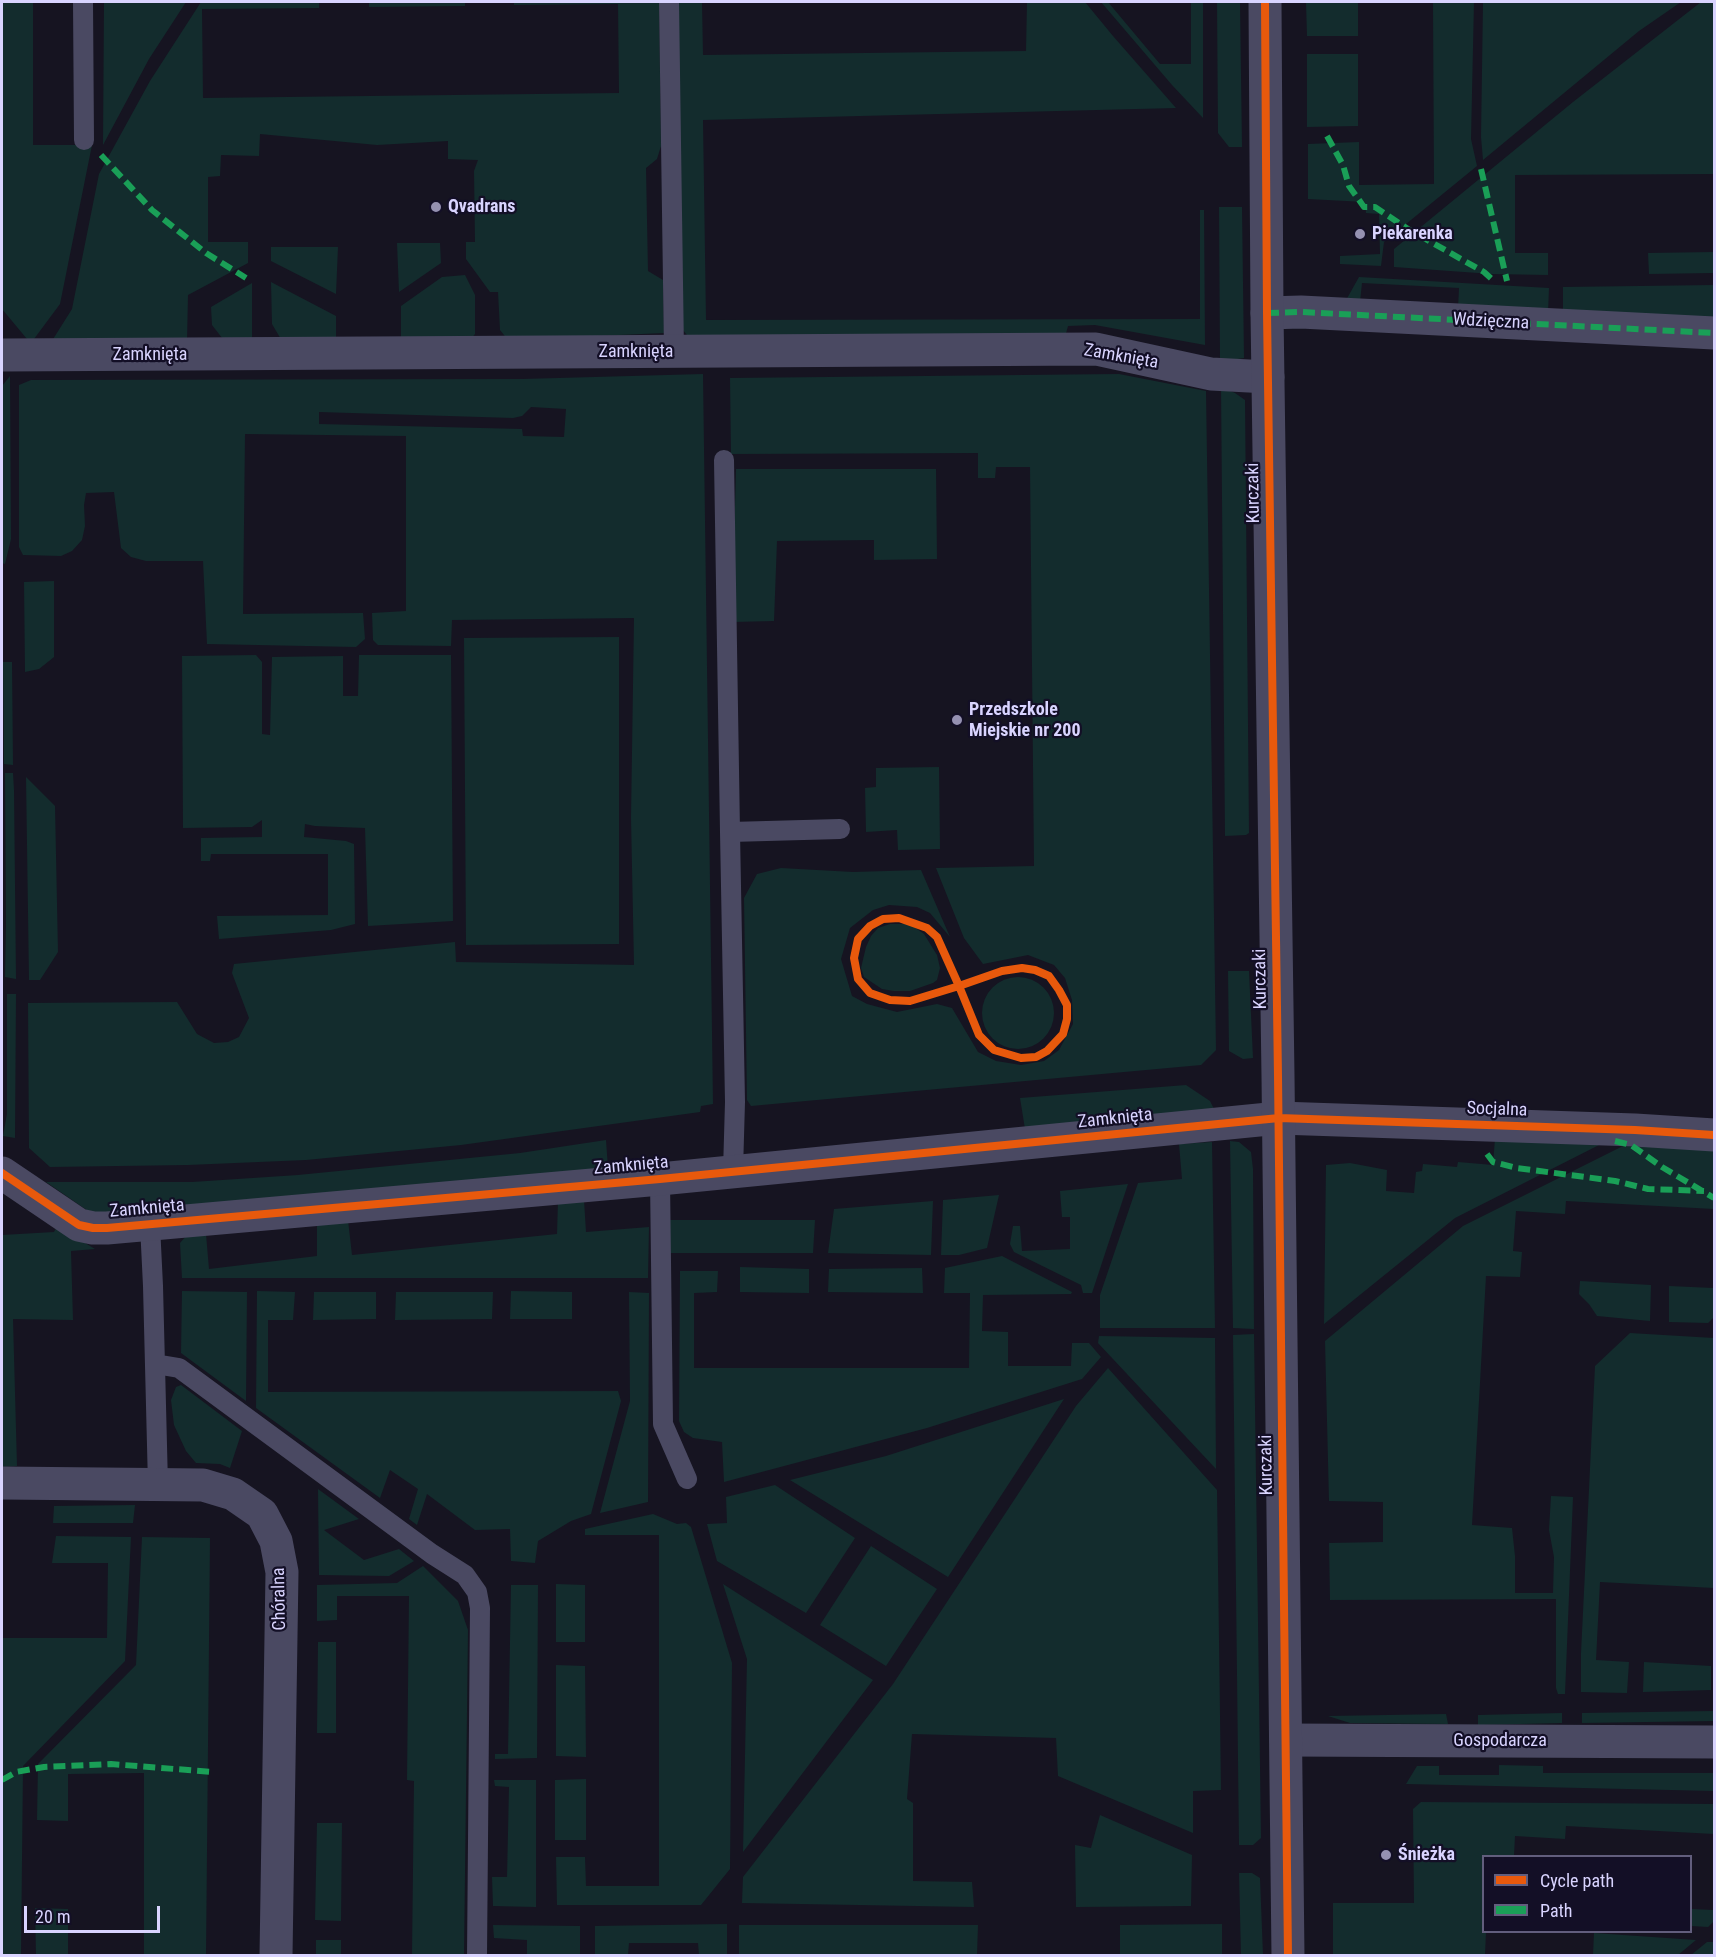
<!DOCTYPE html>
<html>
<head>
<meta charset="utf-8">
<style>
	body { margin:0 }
	#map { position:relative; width:1716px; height:1957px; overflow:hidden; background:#161421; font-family:"Roboto Condensed",sans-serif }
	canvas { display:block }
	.frame { position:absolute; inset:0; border:3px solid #d9d4ff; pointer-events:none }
	.legend { position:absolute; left:1482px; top:1855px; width:210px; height:78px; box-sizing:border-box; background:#130f26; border:2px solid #625e7d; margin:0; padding:8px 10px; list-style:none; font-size:18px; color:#d9d4ff }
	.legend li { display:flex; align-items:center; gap:12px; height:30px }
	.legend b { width:30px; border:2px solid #625e7d }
	.scale { position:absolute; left:24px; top:1906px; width:136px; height:27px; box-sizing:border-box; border:3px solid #d9d4ff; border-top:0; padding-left:8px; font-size:18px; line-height:21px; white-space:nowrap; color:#d9d4ff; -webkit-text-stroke:4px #130f26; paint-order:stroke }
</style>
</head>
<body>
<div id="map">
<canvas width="1716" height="1957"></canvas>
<div class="frame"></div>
<ul class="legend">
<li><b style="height:8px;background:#e8590c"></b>Cycle path</li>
<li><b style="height:8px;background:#1a9f57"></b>Path</li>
</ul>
<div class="scale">20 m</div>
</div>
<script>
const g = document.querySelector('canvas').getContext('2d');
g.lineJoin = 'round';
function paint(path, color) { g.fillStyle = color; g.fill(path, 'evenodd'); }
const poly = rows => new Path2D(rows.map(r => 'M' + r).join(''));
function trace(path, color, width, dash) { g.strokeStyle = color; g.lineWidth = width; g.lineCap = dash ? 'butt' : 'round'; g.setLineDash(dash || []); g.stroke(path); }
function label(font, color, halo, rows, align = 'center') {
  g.font = font + ' "Roboto Condensed",sans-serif'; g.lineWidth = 4.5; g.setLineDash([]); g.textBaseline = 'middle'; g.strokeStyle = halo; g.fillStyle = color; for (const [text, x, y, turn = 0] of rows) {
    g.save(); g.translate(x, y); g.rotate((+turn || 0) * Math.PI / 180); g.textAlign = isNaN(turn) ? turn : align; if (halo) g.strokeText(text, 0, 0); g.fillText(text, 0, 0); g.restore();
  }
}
const green = poly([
	[2,2,33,2,33,145,92,145,60,304,34,339,27,339,2,309],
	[104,2,186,2,149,59,103,145],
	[201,2,319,2,319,8,202,9,203,98,619,93,618,4,514,5,514,2,659,2,661,146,657,159,646,168,648,271,663,280,664,333,508,340,500,330,498,292,490,292,466,259,466,242,475,242,474,171,478,160,448,159,448,141,377,145,260,134,259,156,221,155,220,176,208,177,208,242,248,242,248,263,188,295,187,342,50,344,72,309,99,174,150,81],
	[369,2,465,2,465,6,369,7],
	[678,2,702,2,703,55,1026,51,1027,2,1085,2,1113,36,1176,108,703,120,706,320,1200,319,1200,210,1204,210,1205,345,1095,325,1068,326,1065,337,690,339,683,330],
	[1101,2,1108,2,1160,64,1191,64,1191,2,1203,2,1203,118,1172,85],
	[1217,2,1240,2,1242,147,1229,147,1218,133],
	[1306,2,1358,2,1358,36,1307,36],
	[1433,2,1474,2,1471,139,1477,166,1384,242,1381,266,1340,264,1340,256,1380,254,1379,214,1366,213,1365,202,1308,199,1308,144,1359,142,1359,185,1434,184],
	[1483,2,1681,2,1639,31,1483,160,1481,137],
	[1701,2,1714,2,1714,174,1515,175,1515,253,1548,253,1548,275,1492,274,1394,267,1394,249,1573,102],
	[1307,54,1358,54,1358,126,1307,127],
	[1219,207,1242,207,1244,358,1220,362],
	[397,243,440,243,441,263,399,292],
	[271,247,338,247,336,294,271,261],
	[1714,252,1713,273,1649,274,1648,253],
	[465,275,475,295,475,334,469,341,401,340,401,306,442,277],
	[1359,277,1549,288,1548,313,1458,309,1459,288,1362,283,1360,302,1345,302],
	[271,282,336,316,336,341,282,341,272,324],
	[252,283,252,342,226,343,212,325,211,307],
	[1714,285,1714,323,1563,313,1563,287],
	[703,374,713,1104,701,1106,700,1112,461,1145,306,1160,188,1165,50,1167,29,1148,28,1003,177,1002,197,1034,214,1043,228,1042,239,1037,249,1018,232,973,234,964,455,942,456,962,634,965,631,818,634,618,452,620,451,646,378,645,373,640,372,613,406,611,406,436,245,434,243,614,363,613,365,639,356,647,207,644,203,561,146,561,131,557,121,548,114,492,86,493,84,505,85,526,82,540,72,551,61,556,23,555,19,547,19,385,31,380,522,379],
	[531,407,566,409,564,437,523,436,522,429,319,424,319,412,513,418,522,416],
	[1119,374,1206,391,1216,1050,1201,1065,751,1106,747,1100,744,898,757,874,781,868,853,872,921,870,950,937,930,913,917,907,889,905,873,910,850,928,841,959,852,996,867,1004,897,1012,937,1004,952,1008,978,1052,996,1061,1021,1065,1044,1061,1059,1050,1073,1024,1072,1000,1065,978,1054,965,1028,955,983,964,964,938,936,868,1034,866,1030,467,996,467,995,478,978,478,978,453,731,454,730,378],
	[10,376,11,539,5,564,2,563,2,386],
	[1221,387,1235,393,1245,400,1249,833,1246,835,1225,836],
	[736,469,936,469,937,559,874,560,874,540,777,541,774,621,732,622],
	[54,581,54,657,39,669,25,672,24,582],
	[619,637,619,944,466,945,464,638],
	[256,655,262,662,262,734,270,735,272,657,343,656,343,696,358,696,359,655,451,655,453,921,368,926,365,828,315,826,305,824,304,837,346,841,354,844,355,924,331,930,219,939,217,916,328,915,328,854,211,854,210,861,201,861,201,838,262,837,262,820,252,827,183,828,182,656],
	[3,662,12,662,13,765,4,764],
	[939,767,940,849,898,850,897,830,866,832,865,788,876,787,876,768],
	[5,773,13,773,14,790,16,979,5,977,6,925],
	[26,777,55,806,58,952,40,980,29,980],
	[890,924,910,924,924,934,937,955,940,968,937,980,933,983,910,991,894,991,882,989,864,977,861,968,866,947,871,936,878,928],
	[1228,971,1249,971,1253,1058,1243,1059,1229,1051],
	'982 1013a36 36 0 1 1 72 0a36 36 0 1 1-72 0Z',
	[7,994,16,994,15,1138,3,1136,7,1114],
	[1186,1085,1210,1101,1215,1111,1025,1129,1020,1098],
	[1495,1138,1601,1144,1455,1218,1324,1324,1326,1165,1350,1163,1387,1170,1386,1191,1414,1193,1416,1172,1422,1171,1423,1164,1457,1167,1458,1162,1493,1165],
	[606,1140,608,1168,94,1215,46,1182,192,1182,298,1175,520,1153],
	[1230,1141,1239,1142,1251,1152,1253,1169,1254,1329,1233,1328],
	[1212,1142,1215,1328,1100,1328,1100,1295,1138,1183,1182,1179,1179,1144],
	[1623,1146,1714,1149,1714,1209,1566,1201,1565,1214,1516,1211,1513,1251,1522,1252,1520,1277,1486,1276,1472,1525,1512,1528,1515,1556,1515,1593,1553,1593,1554,1557,1549,1530,1551,1496,1573,1497,1565,1694,1558,1694,1556,1688,1556,1599,1330,1600,1329,1543,1383,1542,1383,1502,1329,1501,1325,1341,1463,1226],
	[1128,1184,1092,1293,1083,1293,1081,1285,1014,1252,1010,1244,1013,1226,1020,1226,1022,1251,1070,1249,1070,1217,1062,1217,1060,1191],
	[999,1195,987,1248,959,1255,941,1255,943,1200],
	[584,1200,586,1232,649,1227,648,1278,182,1278,180,1243,187,1235,206,1234,209,1269,317,1256,317,1225,348,1220,352,1255,557,1234,558,1201],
	[933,1201,931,1255,828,1253,834,1209],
	[666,1220,815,1220,813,1253,668,1253],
	[57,1226,95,1249,71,1251,73,1320,13,1319,17,1466,2,1467,2,1235,54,1232],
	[1002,1256,1072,1292,1071,1294,983,1295,982,1331,1008,1332,1008,1366,1071,1366,1072,1343,1089,1343,1101,1357,1082,1379,927,1428,724,1482,722,1442,693,1438,684,1432,679,1421,680,1271,718,1271,717,1292,694,1293,694,1368,969,1368,970,1293,944,1293,945,1268],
	[1714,1260,1714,1317,1708,1323,1669,1322,1669,1286,1713,1288],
	[740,1267,809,1269,809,1293,740,1292],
	[922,1268,923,1293,828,1292,829,1269],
	[1580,1281,1651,1285,1650,1321,1597,1316,1589,1304,1579,1294],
	[182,1291,247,1292,246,1401,181,1353],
	[257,1291,295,1292,293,1320,268,1320,268,1392,618,1391,621,1401,591,1514,571,1521,538,1541,535,1563,511,1561,510,1529,475,1530,427,1494,417,1525,409,1519,418,1489,390,1470,380,1498,256,1408],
	[511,1291,572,1292,572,1319,510,1319],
	[314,1292,376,1292,376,1319,313,1320],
	[396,1292,493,1292,492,1319,395,1320],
	[629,1292,649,1293,648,1502,600,1513,630,1401],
	[1630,1333,1714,1338,1714,1588,1600,1582,1596,1660,1629,1662,1627,1693,1581,1692,1581,1653,1595,1366],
	[1254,1334,1261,1838,1253,1845,1239,1845,1233,1335],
	[1099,1336,1215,1338,1216,1469,1098,1343],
	[1108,1368,1217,1490,1221,1790,1193,1791,1193,1833,1058,1776,1056,1738,912,1734,907,1799,913,1803,913,1881,972,1882,974,1907,742,1903,743,1877,893,1684,1076,1406],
	[181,1385,242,1431,230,1468,220,1464,196,1463,186,1451,174,1425,171,1400,176,1387],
	[1064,1399,948,1577,790,1480,886,1456],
	[775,1485,855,1538,806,1613,717,1561,707,1524,727,1523,726,1497],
	[318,1489,359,1519,324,1530,364,1560,399,1549,414,1561,389,1576,319,1575],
	[135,1505,133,1523,53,1523,54,1506],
	[653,1514,677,1524,686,1523,691,1527,732,1663,730,1869,701,1905,557,1905,556,1857,585,1857,586,1886,659,1886,659,1535,585,1535,585,1529],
	[56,1536,131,1537,125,1661,23,1766,21,1955,2,1955,2,1638,107,1638,108,1563,52,1563],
	[142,1537,210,1538,206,1955,144,1955,144,1773,68,1774,68,1821,37,1820,38,1764,136,1665],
	[871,1546,937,1589,886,1666,820,1625],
	[423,1566,458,1601,468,1630,464,1955,412,1955,414,1781,407,1780,409,1596,337,1596,337,1620,317,1621,317,1585,397,1583],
	[556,1584,585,1585,585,1642,556,1642],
	[723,1584,873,1680,743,1852,747,1659],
	[511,1585,538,1585,537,1758,495,1759,495,1754,508,1754],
	[318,1642,336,1642,336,1733,317,1733],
	[1644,1662,1711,1666,1711,1690,1643,1692],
	[556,1665,585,1666,586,1757,556,1756],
	[1714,1711,1714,1721,1582,1723,1582,1713],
	[1562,1713,1562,1723,1478,1725,1478,1715],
	[1446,1714,1448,1724,1350,1723,1328,1716],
	[1499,1765,1543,1766,1543,1773,1714,1773,1714,1791,1406,1784,1417,1766,1439,1766,1439,1775,1499,1775],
	[586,1779,586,1840,555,1840,555,1780],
	[494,1780,536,1780,536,1907,493,1906,492,1877,507,1877,509,1787,495,1786],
	[1421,1802,1714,1804,1714,1834,1566,1826,1565,1839,1515,1836,1514,1856,1484,1856,1484,1932,1486,1932,1485,1955,1333,1955,1333,1903,1414,1903,1413,1809],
	[1100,1815,1192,1855,1191,1906,1076,1907,1075,1845,1091,1848],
	[317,1823,342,1823,341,1921,315,1920],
	[1239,1873,1252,1873,1260,1878,1263,1955,1241,1955],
	[1714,1892,1714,1921,1708,1927,1691,1926,1691,1909,1713,1910],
	[35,1908,68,1909,68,1955,36,1955],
	[727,1924,727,1955,699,1955,698,1943,629,1943,628,1955,595,1955,595,1926],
	[1222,1924,1222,1955,1120,1955,1120,1925],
	[493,1925,580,1926,580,1955,527,1955,527,1940,494,1938],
	[739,1925,978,1925,977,1955,739,1955],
	[1594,1933,1696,1940,1678,1955,1593,1955],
	[316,1940,341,1940,341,1955,316,1955],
	[1707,1942,1714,1942,1714,1955,1691,1955]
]);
const service = poly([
	[83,2,84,140],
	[669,2,674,352],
	[724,460,730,832],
	[733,1171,735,1102,730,832,840,829],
	[660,1179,663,1424,687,1479],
	[150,1225,153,1286,158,1485],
	[155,1364,179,1368,432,1554,465,1575,477,1592,480,1608,477,1956]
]);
const minor = poly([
	[1267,313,1301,312,1714,333],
	[2,355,1096,349,1211,374,1268,377],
	[2,1173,79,1225,93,1228,107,1228,660,1179,1279,1118,1635,1130,1714,1135],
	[2,1483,203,1485,233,1494,262,1514,276,1541,282,1572,276,1956],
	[1286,1740,1714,1742]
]);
const tertiary = poly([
	[1265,2,1267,313,1278,1076,1288,1956]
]);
const quiet = poly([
	[1327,136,1343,165,1349,186,1364,207,1375,207,1408,229,1484,272,1493,280],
	[101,155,152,210,206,253,246,278],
	[1481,169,1507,281],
	[1267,313,1301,312,1714,333],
	[1615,1141,1631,1145,1662,1167,1714,1198],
	[1487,1154,1493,1162,1517,1168,1615,1181,1648,1189,1704,1191],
	[2,1780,16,1772,44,1767,111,1764,213,1772]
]);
const cycleway = poly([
	[1265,2,1267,313,1278,1076,1288,1956],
	[959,986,979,1035,994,1050,1021,1058,1036,1057,1047,1051,1063,1034,1067,1019,1067,1005,1059,990,1049,976,1035,970,1022,968,1002,971,959,986,910,1001,890,1000,870,993,858,979,854,958,858,939,870,926,883,919,899,918,927,928,937,937,959,986],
	[2,1173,79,1225,93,1228,107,1228,660,1179,1279,1118,1635,1130,1714,1135]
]);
const markers = [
	[436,207,6,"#9591b1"],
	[1360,234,6,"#9591b1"],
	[957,720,6,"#9591b1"],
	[1386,1855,6,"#9591b1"]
];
const poiNames = [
	["Qvadrans",448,207],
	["Piekarenka",1372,234],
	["Przedszkole",969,710],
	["Miejskie nr 200",969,731],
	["Śnieżka",1398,1855]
];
const streetNames = [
	["Wdzięczna",1491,322,3],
	["Zamknięta",636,352],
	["Zamknięta",150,355],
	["Zamknięta",1121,357,10],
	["Kurczaki",1254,493,-91],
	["Kurczaki",1261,979,-91],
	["Socjalna",1497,1110,2],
	["Zamknięta",1115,1119,-6],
	["Zamknięta",631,1166,-5],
	["Zamknięta",147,1209,-5],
	["Kurczaki",1267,1465,-91],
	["Chóralna",280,1599,-91],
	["Gospodarcza",1500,1741]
];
paint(green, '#132c2d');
trace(service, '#4a4962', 20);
trace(minor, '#4a4962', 33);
trace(tertiary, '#4a4962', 33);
trace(quiet, '#1a9f57', 6, [12, 6]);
trace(cycleway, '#e8590c', 8);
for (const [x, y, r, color] of markers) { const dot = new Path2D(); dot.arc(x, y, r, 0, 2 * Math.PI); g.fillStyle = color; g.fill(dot); trace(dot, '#130f26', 2); }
label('bold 18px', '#d9d4ff', '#130f26', poiNames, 'left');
label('18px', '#d9d4ff', '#130f26', streetNames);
</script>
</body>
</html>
